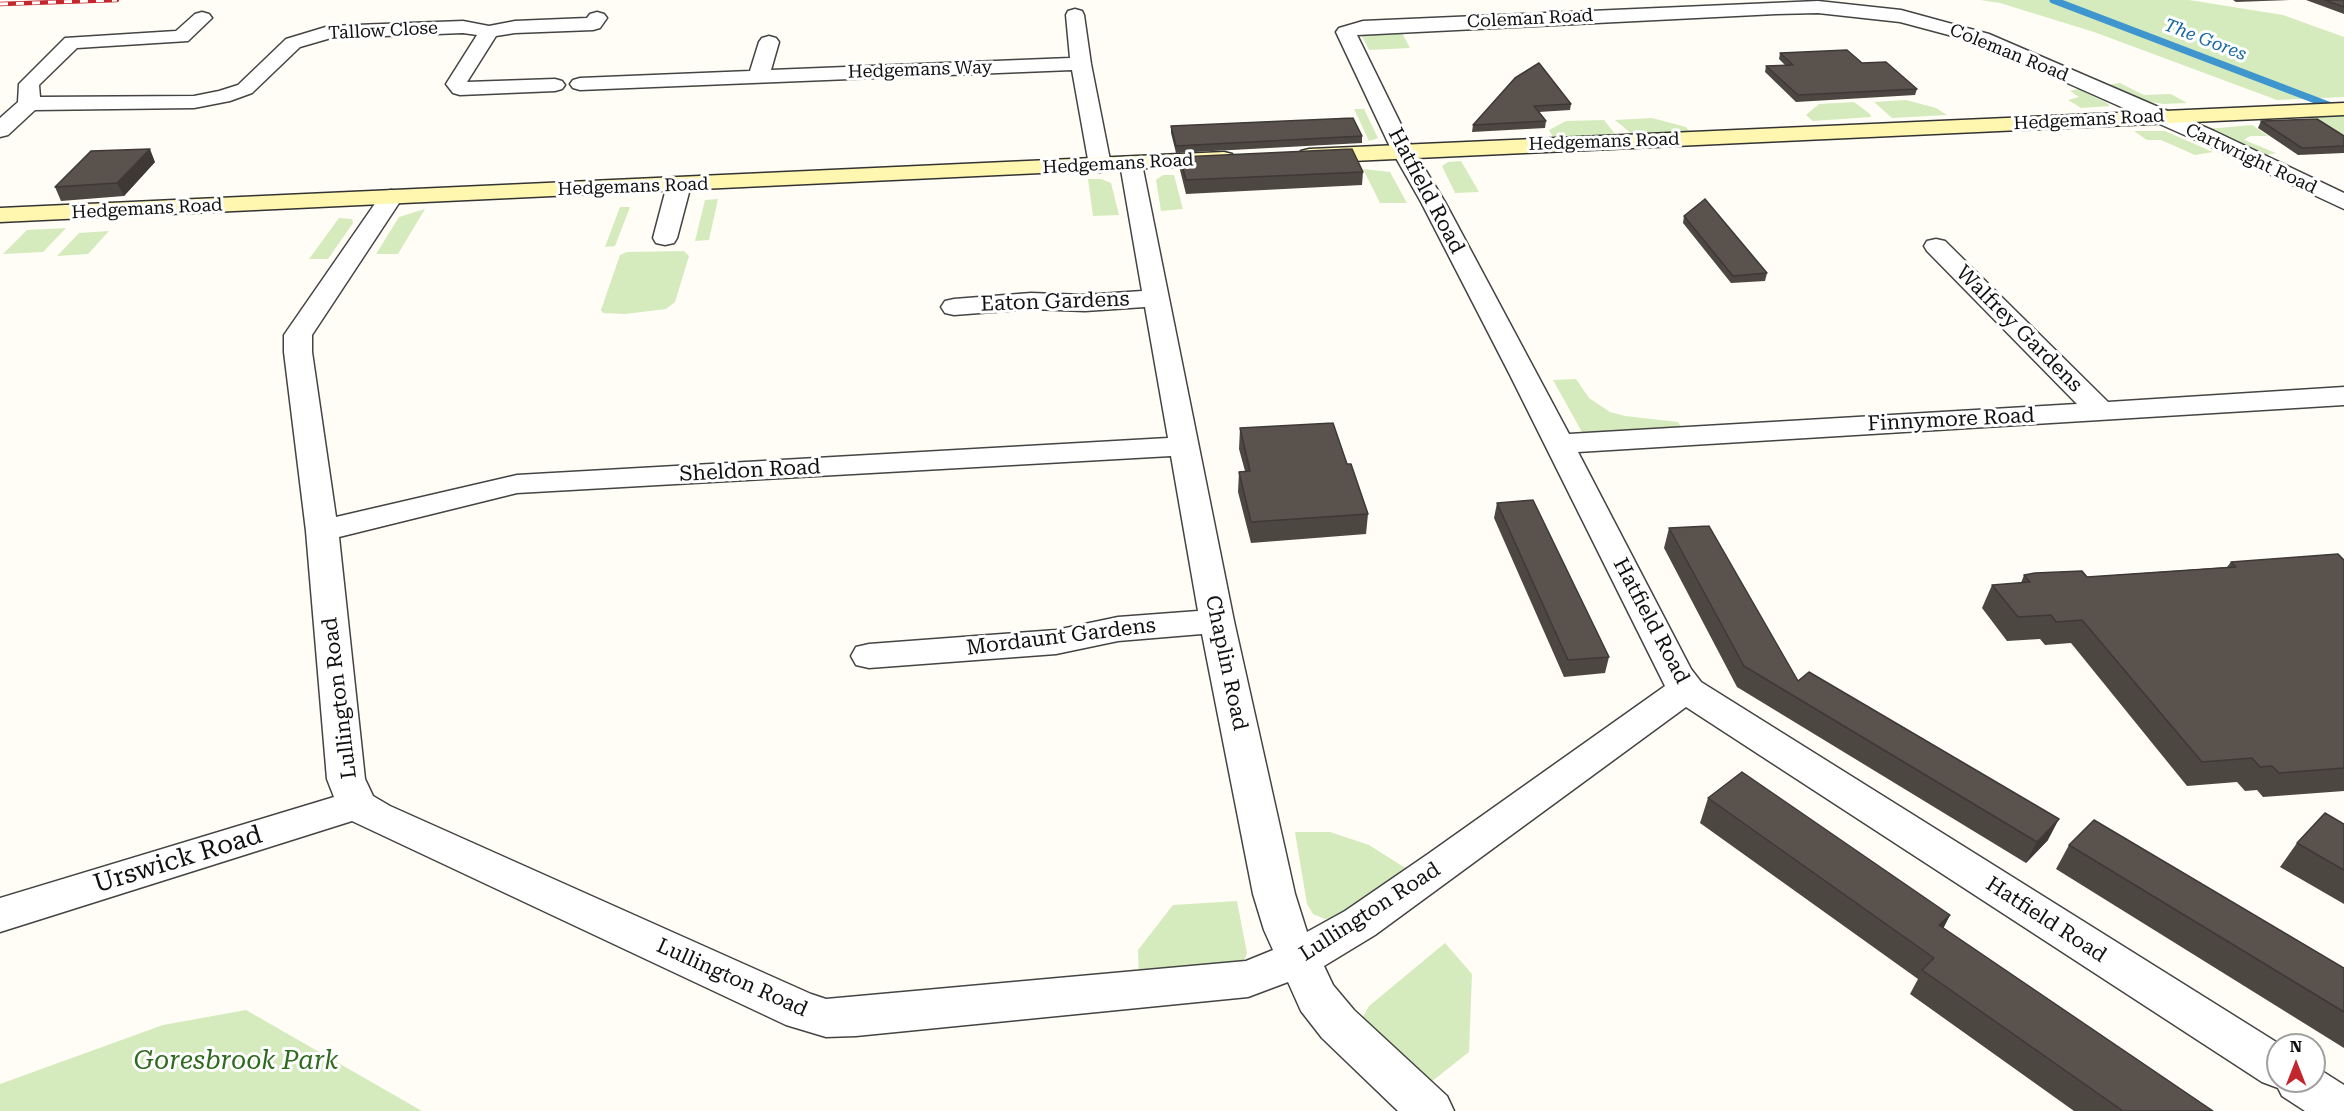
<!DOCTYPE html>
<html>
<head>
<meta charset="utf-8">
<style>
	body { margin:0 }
	#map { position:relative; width:2344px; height:1111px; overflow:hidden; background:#fffdf5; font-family:"Roboto Serif",serif }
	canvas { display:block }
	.north { position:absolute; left:2266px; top:1033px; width:60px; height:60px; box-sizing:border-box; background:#fff; border:2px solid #a0a0a0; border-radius:50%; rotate:0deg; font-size:16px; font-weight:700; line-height:24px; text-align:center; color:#111 }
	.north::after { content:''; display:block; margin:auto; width:21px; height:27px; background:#c4262e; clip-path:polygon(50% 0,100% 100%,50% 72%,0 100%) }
</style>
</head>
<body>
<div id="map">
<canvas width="2344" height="1111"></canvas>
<div class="north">N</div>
</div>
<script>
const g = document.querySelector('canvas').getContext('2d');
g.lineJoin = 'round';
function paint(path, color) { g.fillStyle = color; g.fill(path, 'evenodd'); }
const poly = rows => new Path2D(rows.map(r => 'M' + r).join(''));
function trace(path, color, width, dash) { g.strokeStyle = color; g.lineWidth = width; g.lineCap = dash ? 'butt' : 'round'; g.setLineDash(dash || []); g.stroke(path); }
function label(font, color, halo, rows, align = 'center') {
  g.font = font + ' "Roboto Serif",serif'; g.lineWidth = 6; g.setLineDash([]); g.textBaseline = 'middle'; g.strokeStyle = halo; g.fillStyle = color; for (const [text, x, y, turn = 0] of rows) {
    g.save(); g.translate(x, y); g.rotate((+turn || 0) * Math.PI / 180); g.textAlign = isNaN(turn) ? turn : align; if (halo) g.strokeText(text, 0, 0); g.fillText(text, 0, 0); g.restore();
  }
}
const green = poly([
	[1980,0,2189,0,2283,15,2344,37,2344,97,2277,100,2094,32,2000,3],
	[1401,31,1410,48,1369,50,1362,36,1364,34],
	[2120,83,2144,95,2171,94,2187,103,2164,104,2145,101,2108,85],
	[2078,89,2107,103,2110,106,2081,108,2068,100,2079,97,2070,91],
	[1906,100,1936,108,1947,115,1892,118,1874,102],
	[1854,102,1870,114,1871,117,1813,121,1806,115,1819,104],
	[1354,109,1364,109,1378,138,1369,141],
	[2344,114,2344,139,2305,115],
	[1652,118,1686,127,1691,133,1633,135,1615,120],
	[1604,120,1615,134,1607,137,1554,139,1549,130,1566,121],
	[2252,125,2268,136,2250,136,2244,140,2276,153,2261,156,2207,129],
	[2134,131,2165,131,2213,152,2195,155,2161,140,2147,140],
	[1461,161,1479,192,1455,193,1442,166,1448,162],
	[1363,169,1390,172,1407,203,1380,203],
	[1163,175,1174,175,1183,209,1161,211,1156,180],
	[1088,179,1101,179,1111,183,1119,215,1093,216],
	[718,199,709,240,695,241,705,200],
	[620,207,630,207,615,246,605,247],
	[425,209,398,254,376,254,399,217],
	[339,218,352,219,353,223,328,259,309,259],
	[66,228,43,252,3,254,27,230],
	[109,231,88,254,57,256,79,233],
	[684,251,689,256,675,302,666,309,625,314,603,313,601,310,620,255,627,252],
	[1576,379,1589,398,1610,412,1625,416,1678,422,1686,434,1583,434,1553,380],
	[1295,832,1330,832,1369,845,1407,869,1340,916,1325,919,1313,914,1307,904],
	[1237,901,1247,953,1243,964,1139,981,1138,950,1173,905],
	[1445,943,1472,974,1469,1052,1426,1086,1361,1020,1369,1006],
	[246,1010,422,1111,0,1111,0,1084,163,1025]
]);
const stream = poly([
	[2053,0,2344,111]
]);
const street = poly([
	[1818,1,1901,10,1989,34,2214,131,2344,193,2344,209,2198,141,1975,42,1900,22,1818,13,1776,14,1357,35,1414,151,1445,202,1569,434,2077,404,1927,251,1924,246,1927,241,1936,239,1945,241,2108,402,2344,387,2344,405,1578,452,1691,669,1701,682,2281,1045,2278,1045,2278,1081,2314,1081,2314,1066,2344,1085,2344,1111,2305,1111,2282,1096,2278,1088,2262,1082,1686,707,1375,935,1324,966,1333,985,1354,1010,1447,1096,1454,1111,1398,1111,1322,1038,1301,1011,1288,982,1248,997,856,1036,826,1037,786,1025,352,821,0,932,0,898,334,797,327,779,306,531,284,352,284,335,383,192,391,190,399,192,403,197,312,335,312,352,336,517,517,475,1168,438,1145,307,1085,311,1031,309,954,315,945,313,941,307,945,301,954,299,1031,293,1085,295,1142,291,1120,164,1123,159,1131,157,1139,159,1142,164,1234,621,1295,894,1307,932,1345,911,1428,854,1665,686,1510,375,1421,202,1392,151,1336,32,1339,28,1363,21,1818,1],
	[1171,456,1198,611,1118,617,1056,630,869,644,856,647,851,656,856,665,869,668,1056,654,1118,641,1202,634,1253,894,1264,930,1273,950,1246,961,826,999,811,994,390,806,373,796,365,779,339,537,517,493,1171,456],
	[1075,9,1082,11,1084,15,1091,64,1111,165,1108,170,1100,172,1092,170,1089,165,1072,70,580,90,573,88,570,84,573,80,580,78,750,71,759,42,762,38,769,36,776,38,779,42,771,70,1070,58,1066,15,1068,11,1075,9],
	[202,12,209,14,212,18,188,41,77,48,39,85,40,97,194,96,219,91,238,85,286,39,329,26,463,21,489,26,515,21,587,18,590,14,597,12,604,14,607,18,600,28,593,30,515,33,496,36,467,82,555,79,562,81,565,85,562,89,555,91,460,95,453,93,446,84,477,35,463,33,331,38,300,47,252,93,230,101,194,108,35,110,8,135,0,137,0,118,18,102,19,84,65,38,176,31,195,14,202,12],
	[679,178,687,180,691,185,677,238,674,243,665,245,656,243,653,238,667,185,671,180,679,178]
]);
const secondary = poly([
	[2344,103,2344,115,1309,163,1301,161,1298,156,1301,151,1309,149,2344,103],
	[1224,152,1232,154,1235,159,1232,164,0,222,0,208,1224,152]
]);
const rail = poly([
	[0,4,117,0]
]);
const wall = poly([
	[2233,0,2290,0,2236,2],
	[2306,0,2344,0,2344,14],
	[1780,53,1862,63,1917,89,1915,95,1796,102,1765,72,1766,66,1785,65,1779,59],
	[1515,78,1571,104,1570,110,1539,112,1546,121,1545,128,1472,132,1473,125],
	[2261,121,2344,136,2344,153,2298,155,2258,128],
	[1171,126,1362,136,1362,143,1176,153,1171,133],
	[1180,157,1363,172,1362,185,1186,194,1180,170],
	[155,162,124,196,61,201,55,187],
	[1684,216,1767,273,1765,281,1731,283,1683,223],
	[1240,428,1347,464,1368,514,1366,534,1251,543,1238,492,1239,472,1245,471,1239,449],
	[1497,503,1609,657,1605,673,1564,677,1494,518],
	[1669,528,1798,681,2048,840,2026,863,1737,687,1664,548],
	[2344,560,2344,791,2263,797,2257,790,2245,791,2237,782,2187,786,2071,643,2045,645,2040,639,2007,641,1982,608,1992,585,2021,583,2024,575,2087,577,2227,567,2231,562],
	[1708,798,1950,915,1943,928,2213,1111,2074,1111,1910,994,1918,979,1700,823],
	[2344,824,2344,904,2280,867,2297,843],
	[2069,845,2344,968,2344,1048,2056,869]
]);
const shadedWall = poly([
	[150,149,155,162,124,196,117,183],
	[2059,819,2048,840,2026,863,2037,842],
	[1950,915,1938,939,1939,925]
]);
const building = poly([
	[2325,0,2344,0,2344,7,2325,0],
	[1847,50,1862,63,1886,62,1917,89,1798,95,1766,66,1793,65,1780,53,1847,50],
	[1539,63,1571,104,1534,106,1546,121,1473,125,1515,78,1539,63],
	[1353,118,1362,136,1176,146,1171,126,1353,118],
	[2317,119,2344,136,2344,146,2302,148,2261,121,2317,119],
	[150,149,117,183,55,187,91,151,150,149],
	[1352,149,1363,172,1186,180,1180,157,1352,149],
	[1705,199,1767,273,1733,276,1684,216,1705,199],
	[1333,423,1347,464,1351,464,1368,514,1251,522,1239,472,1250,471,1240,428,1333,423],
	[1533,500,1609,657,1568,660,1497,503,1533,500],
	[1709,526,1798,681,1809,672,2059,819,2037,842,1744,666,1669,528,1709,526],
	[2338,554,2344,560,2344,768,2279,773,2272,766,2260,767,2252,758,2202,762,2082,620,2056,622,2051,615,2018,617,1992,585,2030,582,2024,575,2035,573,2082,571,2087,577,2236,567,2231,562,2338,554],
	[1742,772,1950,915,1939,925,2213,1111,2123,1111,1922,970,1934,958,1708,798,1742,772],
	[2325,813,2344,824,2344,870,2297,843,2325,813],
	[2094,820,2344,968,2344,1012,2069,845,2094,820]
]);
const farStreetnames = [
	["Coleman Road",1530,19,-3],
	["Tallow Close",383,31,-3],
	["Coleman Road",2009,53,22],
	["Hedgemans Way",920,70,-2],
	["Hedgemans Road",2089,120,-3],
	["Hedgemans Road",1604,142,-2],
	["Cartwright Road",2251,159,25],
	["Hedgemans Road",1118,164,-3],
	["Hedgemans Road",633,187,-2],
	["Hedgemans Road",147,209,-3]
];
const farWaternames = [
	["The Gores",2205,40,21]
];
const streetNames = [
	["Hatfield Road",1426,191,62],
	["Eaton Gardens",1055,302,-2],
	["Walfrey Gardens",2019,329,45],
	["Finnymore Road",1951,420,-3],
	["Sheldon Road",750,471,-3],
	["Hatfield Road",1651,621,62],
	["Mordaunt Gardens",1061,637,-7],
	["Chaplin Road",1226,663,78],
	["Lullington Road",340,698,-97],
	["Lullington Road",1370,912,-33],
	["Hatfield Road",2046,920,33],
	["Lullington Road",732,978,24]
];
const nearStreetnames = [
	["Urswick Road",178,860,-17]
];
const nearParknames = [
	["Goresbrook Park",236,1061]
];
paint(green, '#d5ebbd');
trace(stream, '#3f96cf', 7);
trace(street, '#444', 3);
trace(secondary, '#333', 3);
paint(street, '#fff');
paint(secondary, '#fff6b0');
trace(rail, '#c4262e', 4.5);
trace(rail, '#fff', 3, [8]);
paint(wall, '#4d4742');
paint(shadedWall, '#3f3936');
paint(building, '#5a524d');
trace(building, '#3f3936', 1.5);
label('18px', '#111', '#fff', farStreetnames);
label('italic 18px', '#1768a6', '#fff', farWaternames);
label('21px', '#111', '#fff', streetNames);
label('26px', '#111', '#fff', nearStreetnames);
label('italic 26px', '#2f6b1f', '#fff', nearParknames);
</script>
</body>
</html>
